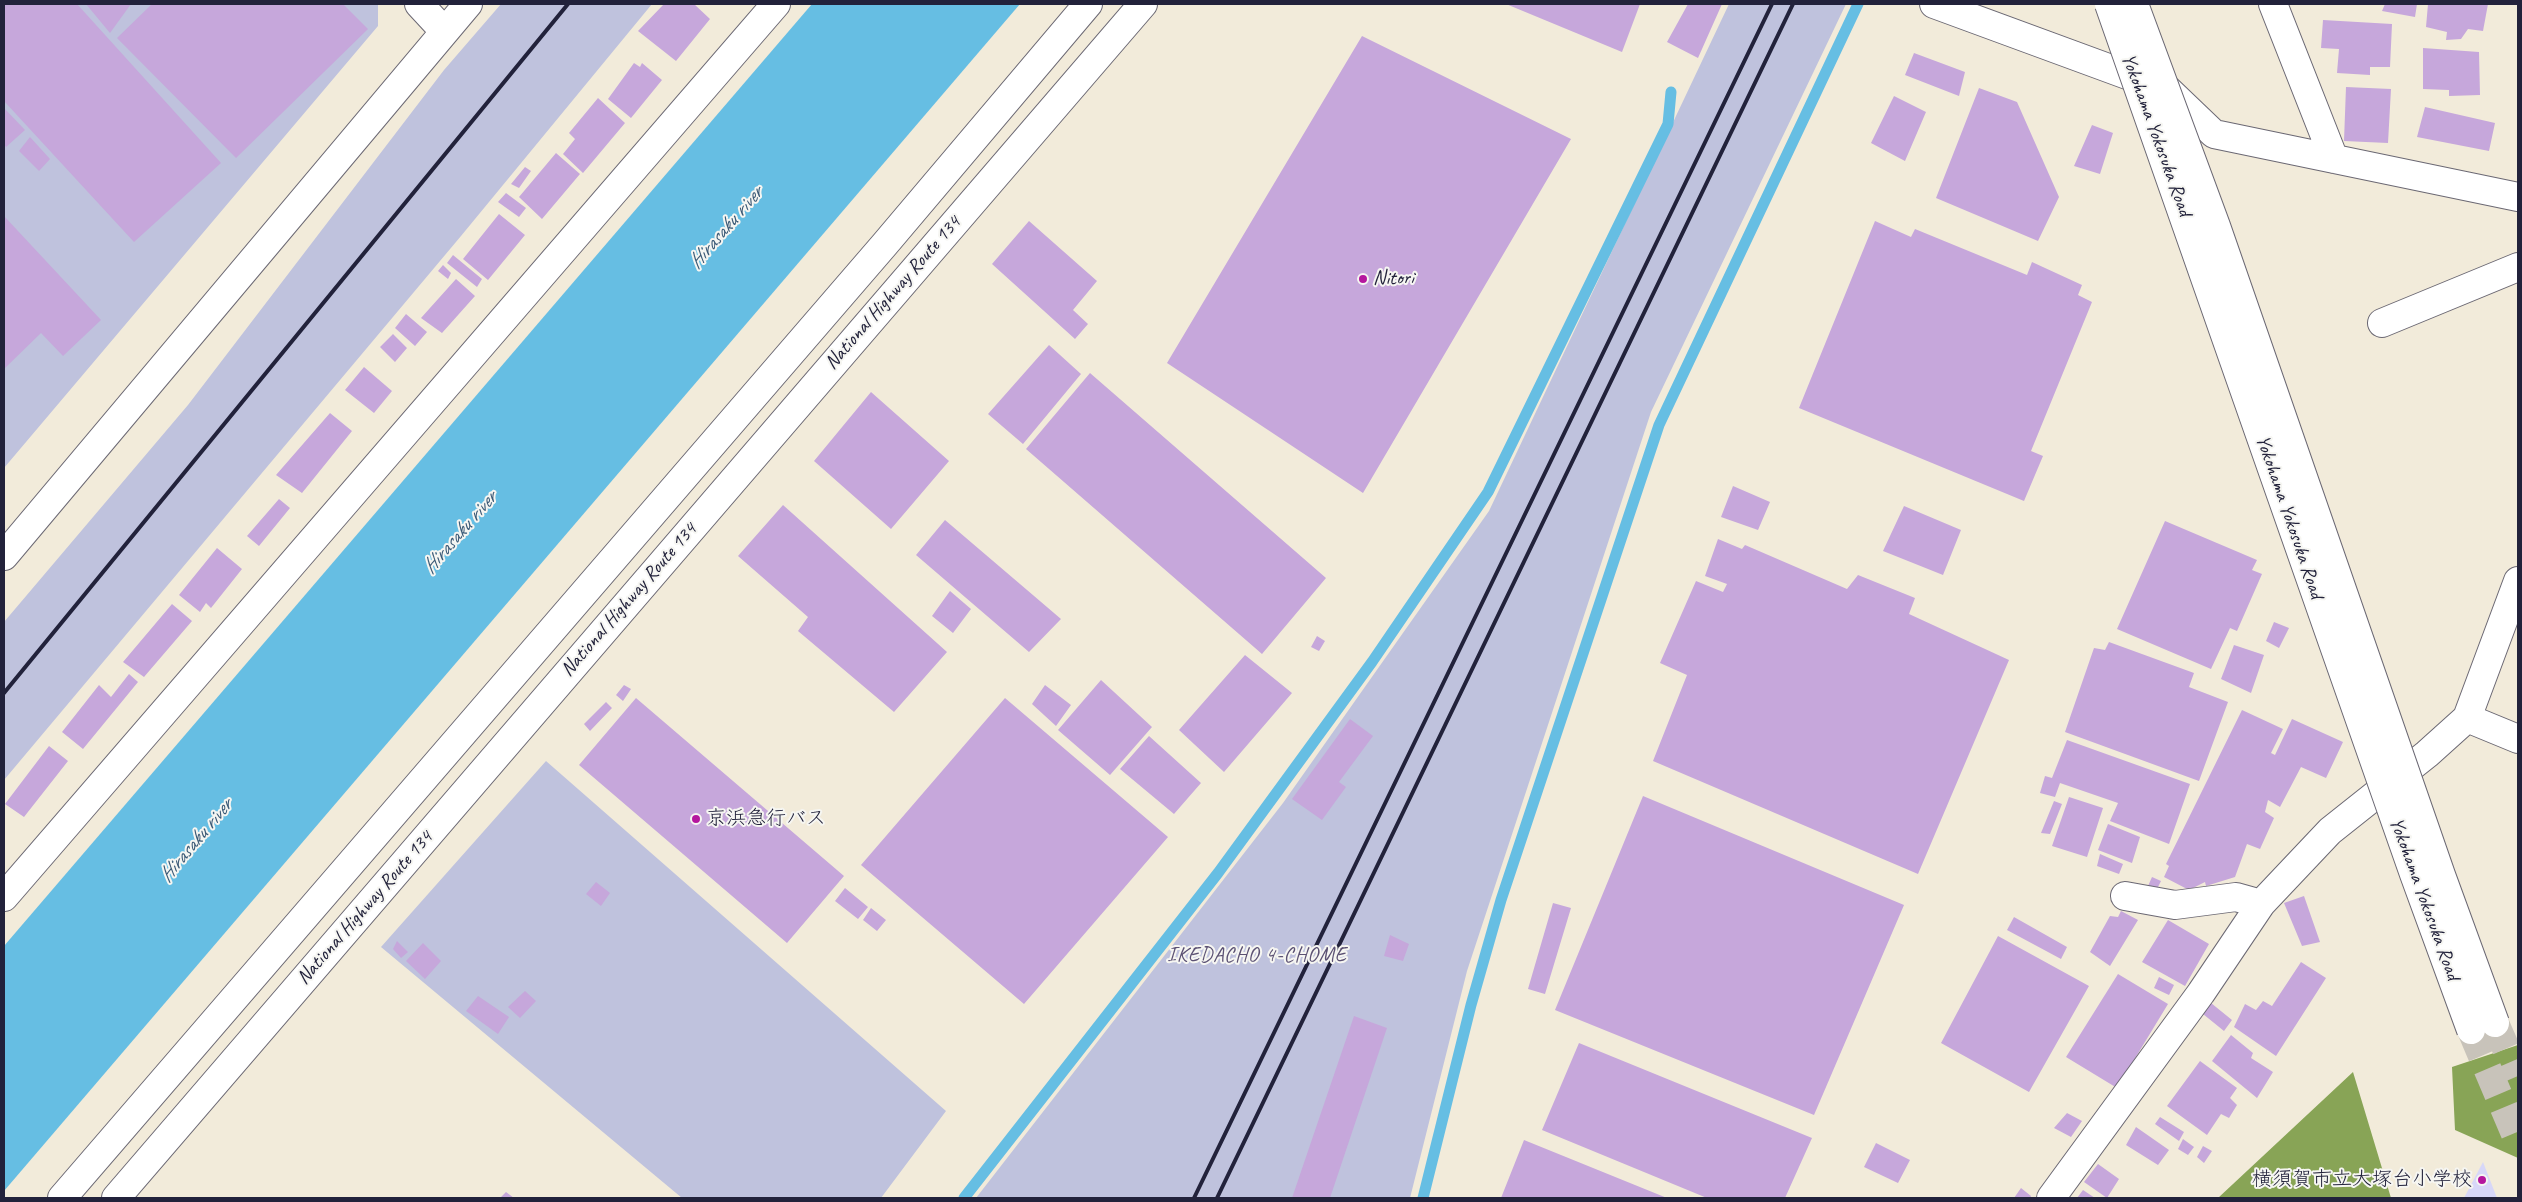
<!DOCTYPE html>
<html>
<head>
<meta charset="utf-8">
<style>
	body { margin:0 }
	#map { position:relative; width:2522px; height:1202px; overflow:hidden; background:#f2ebda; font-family:Caveat,sans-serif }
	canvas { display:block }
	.frame { position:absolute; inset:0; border:5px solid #22223b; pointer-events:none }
</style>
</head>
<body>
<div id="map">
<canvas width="2522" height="1202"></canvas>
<div class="frame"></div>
</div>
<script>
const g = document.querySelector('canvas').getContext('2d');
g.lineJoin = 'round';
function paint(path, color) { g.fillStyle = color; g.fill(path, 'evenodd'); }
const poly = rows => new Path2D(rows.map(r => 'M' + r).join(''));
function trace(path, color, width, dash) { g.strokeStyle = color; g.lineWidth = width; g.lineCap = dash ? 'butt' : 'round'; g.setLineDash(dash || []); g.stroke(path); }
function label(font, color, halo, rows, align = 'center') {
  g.font = font + ' Caveat,"Klee One",sans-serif'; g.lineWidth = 4; g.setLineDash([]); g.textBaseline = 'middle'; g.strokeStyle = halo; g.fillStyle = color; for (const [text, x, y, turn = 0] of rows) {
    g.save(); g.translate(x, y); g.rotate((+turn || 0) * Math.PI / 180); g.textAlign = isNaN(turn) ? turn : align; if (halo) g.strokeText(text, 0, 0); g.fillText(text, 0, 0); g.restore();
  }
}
const built = poly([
	[2483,1162,2497,1198,2464,1198]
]);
const industrial = poly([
	[4,4,378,4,378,26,4,468],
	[501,4,652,4,461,236,4,780,4,622,188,405,444,70],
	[1729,4,1846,4,1651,412,1467,971,1410,1198,976,1198,1283,803,1489,511],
	[546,761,946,1111,881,1198,682,1198,381,947]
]);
const forest = poly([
	[2518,1045,2518,1158,2455,1130,2452,1067],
	[2353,1072,2391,1198,2218,1198]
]);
const water = poly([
	[812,4,1020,4,4,1191,4,946]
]);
const stream = poly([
	[964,1198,1218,873,1372,662,1488,492,1668,124,1671,92],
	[1423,1198,1471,1005,1501,900,1659,425,1858,4]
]);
const building = poly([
	[4,4,77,4,221,163,134,242,4,101],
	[86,4,131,4,110,33],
	[152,4,343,4,368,29,236,158,117,38],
	[664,4,694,4,710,19,676,61,638,31],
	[1506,4,1640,4,1622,52],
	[1688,4,1722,4,1698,58,1667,42],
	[2385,4,2417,4,2415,17,2382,11],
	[2428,4,2488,4,2483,31,2468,29,2461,39,2446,40,2447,32,2426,27],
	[2323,20,2392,24,2390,67,2370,67,2370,75,2337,73,2339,49,2321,48],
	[1362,36,1571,139,1363,493,1167,363],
	[2423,48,2479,52,2480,95,2449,96,2449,90,2423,89],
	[1914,53,1965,72,1959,96,1905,75],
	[634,63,640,67,642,63,662,80,631,118,608,99],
	[2346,87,2391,89,2388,143,2344,141],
	[1979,88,2017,102,2059,197,2038,241,1936,198],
	[1894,96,1926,112,1905,161,1871,143],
	[598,98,625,123,583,173,563,154,575,139,569,133],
	[2425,107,2495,123,2489,151,2417,137],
	[4,108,25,130,6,147,4,144],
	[2092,125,2113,133,2100,174,2074,166],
	[30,137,50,159,39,171,19,151],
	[556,153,580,174,542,219,519,197],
	[525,167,531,171,519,188,511,184],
	[506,193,526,208,519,217,498,202],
	[499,214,525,235,488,280,463,259],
	[4,216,101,320,63,356,41,333,4,369],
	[1029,221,1097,281,1073,310,1088,324,1075,339,992,264],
	[1875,221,1911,237,1915,229,2027,275,2032,262,2082,285,2078,295,2092,302,2031,451,2043,456,2024,501,1799,408],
	[453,255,482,279,477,287,447,263],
	[443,265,451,273,448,279,438,271],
	[456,279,475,296,442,333,421,318],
	[406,314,427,332,415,346,395,328],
	[393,334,407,348,395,362,380,347],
	[1049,345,1081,374,1023,444,988,414],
	[364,367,392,391,374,413,345,390],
	[1090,373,1326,578,1262,654,1026,449],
	[871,392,949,461,891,529,814,461],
	[330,413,352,431,302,493,276,475],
	[1733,486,1770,502,1758,530,1721,517],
	[279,499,290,508,259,546,247,536],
	[783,505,947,652,894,712,798,631,808,617,738,556],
	[1904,506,1961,530,1943,575,1883,551],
	[945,520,1061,619,1029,652,916,555],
	[2165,521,2257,560,2252,570,2262,574,2237,631,2230,628,2211,669,2117,629],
	[1718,539,1742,549,1745,545,1847,589,1858,575,1915,598,1909,614,2009,660,1918,874,1653,761,1687,675,1660,663,1696,581,1723,592,1727,584,1705,576],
	[217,548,242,569,211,608,206,603,200,612,179,595],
	[950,591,971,609,953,633,932,616],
	[172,604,192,621,144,677,123,662],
	[2274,622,2289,628,2279,648,2266,641],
	[1317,636,1325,641,1319,651,1311,647],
	[2109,642,2194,673,2189,687,2228,702,2199,781,2065,732,2094,648,2105,650],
	[2234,645,2264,655,2251,693,2221,679],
	[1245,655,1292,693,1224,772,1179,730],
	[129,674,138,682,83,749,62,732,99,685,111,697],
	[1101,680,1152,727,1110,775,1058,730],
	[624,685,631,689,623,701,616,695],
	[1045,685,1071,705,1056,726,1032,704],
	[636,698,844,876,787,943,579,765],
	[1005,698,1168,837,1024,1004,861,865],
	[606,702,612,708,590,731,584,724],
	[2242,710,2283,729,2271,753,2275,755,2292,719,2343,742,2326,778,2301,767,2280,807,2268,800,2265,812,2274,818,2260,849,2247,844,2235,877,2206,886,2205,882,2189,890,2164,877,2169,866,2166,864],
	[1350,719,1373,736,1339,782,1346,787,1322,820,1292,799],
	[1149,736,1201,783,1174,814,1120,769],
	[2067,740,2190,784,2169,844,2110,821,2118,803,2060,783,2055,797,2040,793,2045,776,2052,778],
	[49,746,68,761,24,817,5,804],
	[1643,796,1904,905,1814,1115,1555,1010],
	[2069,797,2103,808,2087,857,2052,846],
	[2054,801,2062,804,2050,834,2041,833],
	[2108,824,2140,837,2132,863,2098,850],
	[2100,854,2123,864,2119,874,2097,866],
	[2152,877,2161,881,2157,889,2148,886],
	[596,882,610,893,601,906,586,894],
	[845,888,868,907,858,919,835,901],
	[2304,896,2320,942,2302,946,2284,903],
	[1553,903,1571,908,1545,994,1528,989],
	[871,908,886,920,877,931,863,920],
	[2121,911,2138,920,2110,966,2090,952,2110,916,2118,917],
	[2014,917,2067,947,2061,959,2007,930],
	[2168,920,2209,944,2185,986,2142,962],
	[1390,935,1409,944,1403,961,1384,956],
	[1998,936,2089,986,2029,1092,1941,1043],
	[397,941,408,952,401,958,393,949],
	[423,943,441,961,425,979,406,961],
	[2301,962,2326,978,2276,1056,2234,1027,2245,1004,2256,1010,2263,1001,2272,1006],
	[2118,974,2168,1004,2117,1088,2066,1057],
	[2159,977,2174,985,2169,995,2154,988],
	[525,991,536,1001,520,1018,508,1007],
	[478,996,509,1017,498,1034,466,1011],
	[2211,1003,2232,1020,2224,1031,2203,1014],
	[1354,1016,1387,1028,1330,1198,1292,1198],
	[2231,1035,2253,1053,2251,1058,2273,1072,2257,1098,2212,1061],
	[1579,1043,1812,1138,1785,1198,1707,1198,1542,1130],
	[2200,1061,2237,1088,2230,1098,2237,1105,2229,1118,2221,1114,2207,1135,2167,1106],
	[2067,1113,2082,1121,2071,1137,2054,1128],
	[2160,1117,2184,1132,2179,1141,2155,1124],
	[2136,1127,2169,1150,2158,1165,2126,1145],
	[2183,1139,2194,1147,2188,1155,2178,1149],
	[1524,1140,1667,1198,1501,1198],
	[1876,1143,1910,1160,1898,1183,1864,1167],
	[2203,1146,2212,1151,2204,1163,2197,1157],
	[2098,1164,2119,1179,2107,1198,2084,1182],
	[2021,1188,2031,1196,2030,1198,2014,1198],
	[2083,1190,2095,1198,2077,1198],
	[506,1192,514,1198,500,1198]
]);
const highwayTunnel = poly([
	[2495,1023,2518,1076],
	[2471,1030,2518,1141]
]);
const minor = poly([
	[419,4,444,31],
	[1934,4,2168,90,2214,134,2518,197],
	[2273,4,2334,159],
	[2382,323,2518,267],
	[4,556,468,4],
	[2467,718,2518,581],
	[2125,896,2175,905,2236,897,2261,904],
	[4,897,776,4],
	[2051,1198,2201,993,2261,904,2330,831,2427,754,2467,718,2518,739]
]);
const highway = poly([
	[62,1198,885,244,1088,4],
	[116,1198,1143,4]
]);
const rail = poly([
	[4,693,568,4],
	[1194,1198,1772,4],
	[1217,1198,1793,4]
]);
const highwayBridge = poly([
	[2109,4,2414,874,2471,1030],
	[2134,4,2216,226,2441,875,2495,1023]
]);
const markers = [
	[1363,279,5,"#b5179e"],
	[696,819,5,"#b5179e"],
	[2482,1180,5,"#b5179e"]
];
const streetNames = [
	["Yokohama Yokosuka Road",2156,135,70],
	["National Highway Route 134",893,293,-49],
	["Yokohama Yokosuka Road",2289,517,71],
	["National Highway Route 134",629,600,-49],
	["Yokohama Yokosuka Road",2424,899,70],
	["National Highway Route 134",365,908,-49]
];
const poiNames = [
	["Nitori",1373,279],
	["京浜急行バス",706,819],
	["横須賀市立大塚台小学校",2472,1180,"right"]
];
const waterNames = [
	["Hirasaku river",726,228,-49],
	["Hirasaku river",460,533,-49],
	["Hirasaku river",196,841,-50]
];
const neighbourhoodNames = [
	["IKEDACHO 4-CHOME",1257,955]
];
paint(built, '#d7d7f8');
paint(industrial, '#bfc2dd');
paint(forest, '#88a456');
paint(water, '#66bee3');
trace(stream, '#66bee3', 11);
paint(building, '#c6a7db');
trace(highwayTunnel, '#c8c3ba', 28, [28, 14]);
trace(minor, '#6b6873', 30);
trace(highway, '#6b6873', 30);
trace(minor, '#fff', 28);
trace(highway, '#fff', 28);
trace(rail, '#22223b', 4);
trace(highwayBridge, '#6b6873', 30, []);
trace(highwayBridge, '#fff', 28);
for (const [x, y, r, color] of markers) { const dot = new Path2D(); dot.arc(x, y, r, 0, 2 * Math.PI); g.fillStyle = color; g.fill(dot); trace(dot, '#f6f6f2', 2); }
label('20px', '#22223b', '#f6f6f2', streetNames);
label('20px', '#22223b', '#f6f6f2', poiNames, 'left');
label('italic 21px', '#3a5976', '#f6f6f2', waterNames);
g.letterSpacing = '1px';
label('21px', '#5b5173', '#f6f6f2', neighbourhoodNames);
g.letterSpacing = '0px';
</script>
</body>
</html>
